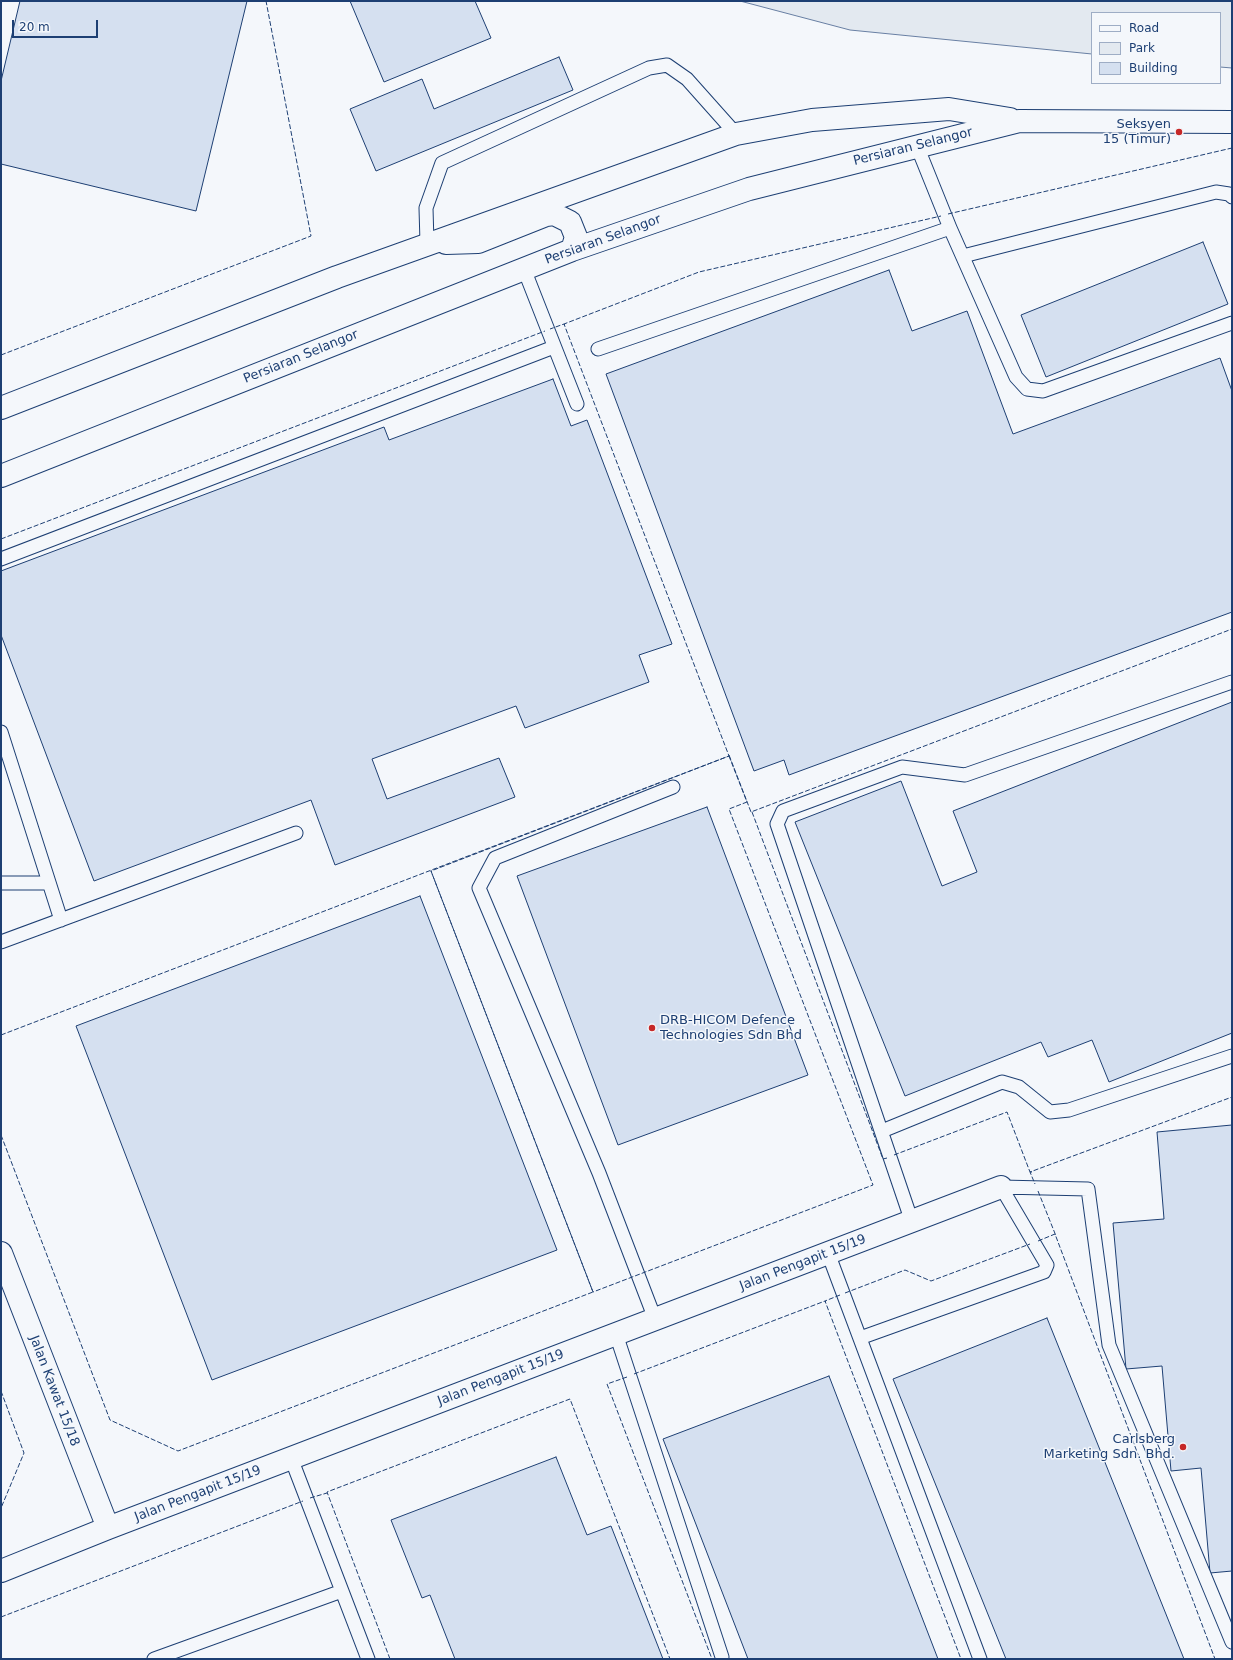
<!DOCTYPE html>
<html>
<head>
<meta charset="utf-8">
<style>
	body { margin:0 }
	#map { position:relative; width:1233px; height:1660px; overflow:hidden; background:#f4f7fb; font-family:"DejaVu Sans",sans-serif }
	canvas { display:block }
	.frame { position:absolute; inset:0; border:2px solid #1d3f73; pointer-events:none }
	.legend { position:absolute; left:1091px; top:12px; width:130px; height:72px; box-sizing:border-box; background:#f4f7fb; border:1px solid #9eadc5; margin:0; padding:5px 7px; list-style:none; font-size:12px; color:#1d3f73 }
	.legend li { display:flex; align-items:center; gap:8px; height:20px }
	.legend b { width:20px; border:1px solid #9eadc5 }
	.scale { position:absolute; left:12px; top:20px; width:86px; height:18px; box-sizing:border-box; border:2px solid #1d3f73; border-top:0; padding-left:5px; font-size:12px; line-height:14px; white-space:nowrap; color:#1d3f73; -webkit-text-stroke:3px #f4f7fb; paint-order:stroke }
</style>
</head>
<body>
<div id="map">
<canvas width="1233" height="1660"></canvas>
<div class="frame"></div>
<ul class="legend">
<li><b style="height:5px;background:#f4f7fb"></b>Road</li>
<li><b style="height:11px;background:#e3e9f0"></b>Park</li>
<li><b style="height:11px;background:#d5e0f0"></b>Building</li>
</ul>
<div class="scale">20 m</div>
</div>
<script>
const g = document.querySelector('canvas').getContext('2d');
g.lineJoin = 'round';
function paint(path, color) { g.fillStyle = color; g.fill(path, 'evenodd'); }
const poly = rows => new Path2D(rows.map(r => 'M' + r).join(''));
function trace(path, color, width, dash) { g.strokeStyle = color; g.lineWidth = width; g.lineCap = dash ? 'butt' : 'round'; g.setLineDash(dash || []); g.stroke(path); }
function label(font, color, halo, rows, align = 'center') {
  g.font = font + ' "DejaVu Sans",sans-serif'; g.lineWidth = 3; g.setLineDash([]); g.textBaseline = 'middle'; g.strokeStyle = halo; g.fillStyle = color; for (const [text, x, y, turn = 0] of rows) {
    g.save(); g.translate(x, y); g.rotate((+turn || 0) * Math.PI / 180); g.textAlign = isNaN(turn) ? turn : align; if (halo) g.strokeText(text, 0, 0); g.fillText(text, 0, 0); g.restore();
  }
}
const green = poly([
	[740,1,1232,1,1232,68,1220,67,1220,13,1092,13,1092,54,850,30,740,1]
]);
const building = poly([
	[20,1,247,1,196,211,1,164,1,81,20,1],
	[350,1,475,1,491,38,384,82,350,1],
	[559,57,573,90,376,171,350,109,422,79,434,109,559,57],
	[1203,242,1228,304,1046,377,1021,315,1203,242],
	[889,270,912,331,967,311,1013,434,1220,358,1232,391,1232,612,789,775,784,760,754,771,606,374,889,270],
	[553,379,571,426,587,420,672,644,639,655,649,682,525,728,516,706,372,759,387,799,499,758,515,797,335,865,311,800,94,881,1,635,1,571,384,427,389,440,553,379],
	[1232,702,1232,1033,1109,1082,1092,1040,1048,1057,1041,1042,905,1096,795,822,901,781,942,886,977,872,953,811,1232,702],
	[707,807,808,1075,618,1145,517,876,707,807],
	[420,896,557,1250,212,1380,76,1026,420,896],
	[1232,1125,1232,1571,1210,1573,1201,1468,1171,1471,1162,1366,1126,1369,1113,1223,1164,1219,1157,1132,1232,1125],
	[1047,1318,1184,1659,1006,1659,893,1379,1047,1318],
	[829,1376,938,1659,748,1659,663,1439,829,1376],
	[556,1457,587,1535,611,1526,663,1659,455,1659,430,1595,422,1598,391,1520,556,1457]
]);
const service = poly([
	[917,146,950,228,1016,377,1027,389,1043,391,1232,323],
	[427,243,426,208,442,163,649,68,667,65,687,79,736,134],
	[963,256,1216,192,1229,194,1232,197],
	[524,269,577,404],
	[598,349,950,228],
	[1,559,554,347],
	[1,732,61,920],
	[1,883,49,883],
	[1,942,296,833],
	[882,1131,1002,1082,1019,1087,1050,1112,1069,1110,1232,1056],
	[1001,1187,1088,1189,1109,1345,1232,1642],
	[912,1222,777,824,783,811,902,767,965,775,1232,682],
	[828,1253,980,1659],
	[655,1319,599,1173,479,888,495,858,673,787],
	[616,1334,722,1657],
	[860,1338,1044,1272,1047,1265,1001,1187],
	[291,1458,368,1659],
	[154,1659,342,1591]
]);
const minor = poly([
	[1,1253,108,1528],
	[1,1571,108,1528,1001,1187]
]);
const primary = poly([
	[446,243,478,242,546,215,554,214,570,222,576,237,572,250],
	[1,408,337,277,736,134,812,120,949,109,1010,119],
	[1,476,572,250,749,189,1019,121,1232,122]
]);
const fence = poly([
	[948,214,1232,148],
	[565,325,564,324,699,272,941,216],
	[1,355,311,236,266,1],
	[1,539,545,331],
	[729,755,751,812,1232,629],
	[729,756,747,802,729,809,873,1185,593,1292,431,871,729,756],
	[752,812,883,1159,887,1158],
	[1,1035,729,756,564,324,550,329],
	[1,1135,110,1420,178,1451,593,1292,431,871],
	[894,1155,1007,1112,1030,1172,1232,1097],
	[1032,1172,1030,1172,1035,1184],
	[1038,1191,1056,1236],
	[1038,1241,1055,1234,1215,1659],
	[845,1293,905,1270,931,1281,1030,1244],
	[840,1295,825,1301,961,1659],
	[634,1374,825,1301,826,1302],
	[627,1377,607,1384,712,1659],
	[1,1391,24,1453,1,1508],
	[310,1498,327,1493],
	[1,1617,303,1501],
	[390,1659,327,1492,570,1399,670,1659]
]);
const markers = [
	[1179,132,4,"#c62828"],
	[652,1028,4,"#c62828"],
	[1183,1447,4,"#c62828"]
];
const poiNames = [
	["Seksyen",1171,125],
	["15 (Timur)",1171,140],
	["DRB-HICOM Defence",660,1021,"left"],
	["Technologies Sdn Bhd",660,1036,"left"],
	["Carlsberg",1175,1440],
	["Marketing Sdn. Bhd.",1175,1455]
];
const streetNames = [
	["Persiaran Selangor",913,147,-14],
	["Persiaran Selangor",603,240,-20],
	["Persiaran Selangor",301,357,-22],
	["Jalan Pengapit 15/19",803,1263,-21],
	["Jalan Pengapit 15/19",501,1378,-21],
	["Jalan Kawat 15/18",54,1391,69],
	["Jalan Pengapit 15/19",198,1494,-21]
];
paint(green, '#e3e9f0');
trace(green, '#687fa3', 1);
paint(building, '#d5e0f0');
trace(building, '#1d3f73', 1);
trace(service, '#1d3f73', 15);
trace(minor, '#1d3f73', 24);
trace(primary, '#1d3f73', 24);
trace(service, '#f4f7fb', 13);
trace(minor, '#f4f7fb', 22);
trace(primary, '#f4f7fb', 22);
trace(fence, '#1d3f73', 1, [5, 2]);
for (const [x, y, r, color] of markers) { const dot = new Path2D(); dot.arc(x, y, r, 0, 2 * Math.PI); g.fillStyle = color; g.fill(dot); trace(dot, '#f4f7fb', 1.5); }
label('13px', '#1d3f73', '#f4f7fb', poiNames, 'right');
label('13px', '#1d3f73', '#f4f7fb', streetNames);
</script>
</body>
</html>
